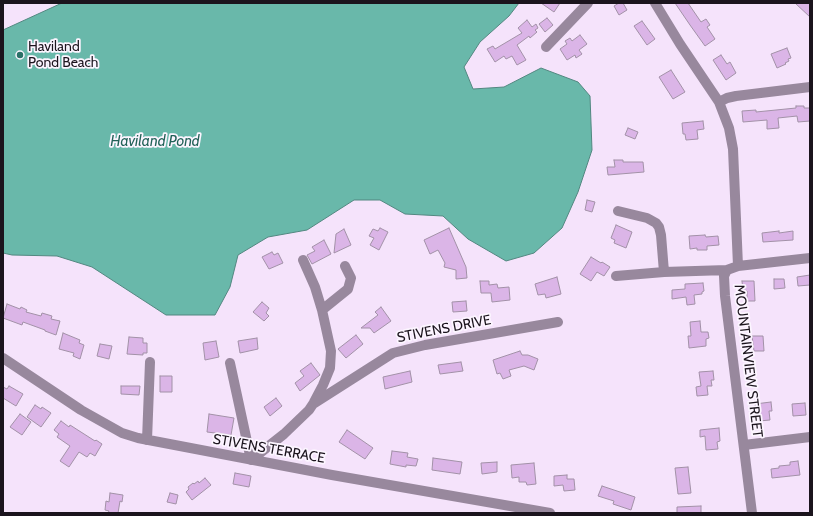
<!DOCTYPE html>
<html>
<head>
<meta charset="utf-8">
<style>
	body { margin:0 }
	#map { position:relative; width:813px; height:516px; overflow:hidden; background:#f5e3fb; font-family:Cabin,sans-serif }
	canvas { display:block }
	.frame { position:absolute; inset:0; border:4px solid #1b141d; pointer-events:none }
</style>
</head>
<body>
<div id="map">
<canvas width="813" height="516"></canvas>
<div class="frame"></div>
</div>
<script>
const g = document.querySelector('canvas').getContext('2d');
g.lineJoin = 'round';
function paint(path, color) { g.fillStyle = color; g.fill(path, 'evenodd'); }
const poly = rows => new Path2D(rows.map(r => 'M' + r).join(''));
function trace(path, color, width, dash) { g.strokeStyle = color; g.lineWidth = width; g.lineCap = dash ? 'butt' : 'round'; g.setLineDash(dash || []); g.stroke(path); }
function label(font, color, halo, rows, align = 'center') {
  g.font = font + ' Cabin,sans-serif'; g.lineWidth = 3.5; g.setLineDash([]); g.textBaseline = 'middle'; g.strokeStyle = halo; g.fillStyle = color; for (const [text, x, y, turn = 0] of rows) {
    g.save(); g.translate(x, y); g.rotate((+turn || 0) * Math.PI / 180); g.textAlign = isNaN(turn) ? turn : align; if (halo) g.strokeText(text, 0, 0); g.fillText(text, 0, 0); g.restore();
  }
}
const water = poly([
	[62,3,519,3,509,16,480,42,464,67,473,89,504,87,541,68,578,82,590,96,592,150,578,192,562,228,534,253,506,261,468,239,443,216,405,214,380,200,354,200,307,230,268,237,238,255,230,287,215,315,166,315,92,267,57,256,12,255,3,253,3,30,62,3]
]);
const building = poly([
	[541,3,560,3,554,12,541,3],
	[619,3,623,3,627,10,619,15,614,6,619,3],
	[675,3,688,3,701,22,706,19,710,25,707,27,715,39,705,46,690,25,675,3],
	[795,3,810,3,810,17,795,3],
	[547,18,553,25,545,32,539,24,547,18],
	[527,20,532,27,536,24,538,28,535,30,537,32,530,38,529,36,517,45,526,60,517,65,512,56,506,59,504,56,495,62,487,49,493,46,495,49,522,33,518,28,527,20],
	[642,21,655,39,647,45,634,26,642,21],
	[580,35,587,44,579,50,582,54,576,58,575,55,567,60,560,49,567,44,565,41,570,38,572,41,580,35],
	[787,48,791,58,788,59,789,61,785,63,786,64,777,68,771,54,787,48],
	[721,55,727,64,730,62,736,73,726,80,713,60,721,55],
	[671,70,685,92,673,99,659,77,671,70],
	[796,106,804,106,804,108,810,108,810,121,798,122,797,116,778,118,779,128,767,129,767,120,743,122,742,111,756,110,756,112,796,108,796,106],
	[703,121,704,129,697,130,698,139,686,140,685,134,683,134,682,123,703,121],
	[628,128,638,132,635,139,625,135,628,128],
	[614,160,623,160,623,162,643,162,644,172,608,175,607,167,615,167,614,160],
	[587,200,595,202,592,212,585,210,587,200],
	[616,225,632,232,626,248,614,243,615,240,611,238,616,225],
	[380,228,388,232,379,250,370,245,374,238,369,236,373,229,378,231,380,228],
	[449,228,466,267,467,278,456,279,456,270,444,267,445,263,438,250,430,254,424,240,449,228],
	[344,229,351,245,334,253,336,234,344,229],
	[779,231,779,233,793,231,793,240,763,242,762,233,779,231],
	[705,235,706,237,718,236,719,245,707,246,707,250,697,250,697,248,690,249,689,236,705,235],
	[324,240,331,254,312,264,307,255,315,251,312,247,324,240],
	[272,252,274,255,278,253,283,263,269,269,262,257,272,252],
	[591,257,601,263,602,262,610,267,604,276,597,272,591,281,580,274,591,257],
	[810,275,810,285,798,286,797,277,810,275],
	[557,277,561,294,546,298,545,294,538,295,535,284,557,277],
	[774,279,784,279,785,288,774,289,774,279],
	[480,281,489,281,489,285,497,284,498,288,509,287,510,300,492,302,491,293,481,293,480,281],
	[742,281,754,281,755,301,747,301,747,291,743,291,742,281],
	[703,283,704,291,702,292,702,294,694,295,695,304,687,305,686,297,672,299,672,290,685,289,685,284,703,283],
	[466,301,467,311,453,312,452,302,466,301],
	[262,302,269,308,266,313,269,316,264,321,253,312,262,302],
	[7,304,20,309,21,307,27,310,26,312,41,316,42,313,52,316,51,319,60,321,56,335,45,331,45,330,23,322,22,325,3,318,7,304],
	[381,307,391,321,374,333,370,328,361,328,378,315,375,312,381,307],
	[700,321,701,332,708,332,709,338,706,339,706,346,689,348,688,336,691,336,690,322,700,321],
	[63,333,80,340,79,343,84,345,80,359,73,356,74,353,59,349,63,333],
	[356,335,363,344,346,358,338,349,356,335],
	[752,336,763,336,764,351,754,351,752,336],
	[129,337,143,338,143,343,147,343,147,353,143,353,143,355,127,354,129,337],
	[257,338,258,349,240,353,238,341,257,338],
	[216,341,219,357,205,360,203,343,216,341],
	[100,344,112,346,109,359,97,356,100,344],
	[520,351,522,355,528,355,538,359,534,370,524,366,509,370,511,376,503,379,500,373,497,374,493,360,520,351],
	[461,362,463,371,440,374,438,365,461,362],
	[311,363,320,375,300,391,295,383,304,376,300,371,311,363],
	[410,371,412,382,385,389,383,377,410,371],
	[713,371,714,380,711,380,712,386,707,386,708,395,697,396,696,387,701,386,699,372,713,371],
	[160,376,172,376,172,392,160,392,160,376],
	[9,386,23,394,16,406,3,398,3,387,7,389,9,386],
	[121,386,140,386,139,395,121,394,121,386],
	[276,398,282,406,270,416,264,407,276,398],
	[771,402,772,411,769,411,770,420,759,421,758,413,756,413,755,404,771,402],
	[805,403,806,415,793,416,792,404,805,403],
	[35,405,41,409,42,407,51,413,41,427,27,417,35,405],
	[20,414,31,422,22,435,10,427,20,414],
	[209,414,234,418,231,435,207,432,209,414],
	[61,421,69,427,70,425,95,441,96,440,102,444,95,456,90,453,87,457,79,452,69,467,60,461,70,446,57,437,59,434,54,430,61,421],
	[719,428,720,441,717,442,718,449,706,450,705,436,700,437,700,430,719,428],
	[347,430,373,448,365,459,339,442,347,430],
	[392,451,408,453,407,457,418,459,416,466,406,465,406,467,390,464,392,451],
	[433,458,462,462,460,474,432,470,433,458],
	[798,461,800,475,772,478,771,469,779,468,779,466,790,465,790,462,798,461],
	[497,462,497,472,482,474,481,463,497,462],
	[534,463,536,484,527,485,526,482,519,482,519,477,512,478,511,465,534,463],
	[688,467,691,493,678,494,675,468,688,467],
	[235,473,251,476,249,487,233,484,235,473],
	[567,475,567,479,574,479,575,490,564,491,563,485,554,486,554,476,567,475],
	[205,478,211,485,192,500,186,492,189,489,188,487,193,483,194,484,198,481,199,483,205,478],
	[602,486,635,497,631,510,613,504,614,501,598,496,602,486],
	[110,493,123,495,122,502,120,501,118,513,108,513,109,511,105,510,106,501,109,502,110,493],
	[170,493,178,495,176,504,167,502,170,493],
	[701,506,701,513,677,513,677,507,701,506]
]);
const minor = poly([
	[655,3,680,44,719,102,727,98,736,96,810,87],
	[546,47,588,3],
	[719,102,729,128,733,149,738,266],
	[618,211,647,218,656,223,659,227,661,235,664,272],
	[303,260,315,287,322,310,331,351,330,368,323,385,314,402],
	[616,276,664,272,727,270],
	[322,310,348,289,351,278,345,266],
	[3,358,81,410,122,433,138,438,332,475,550,513],
	[230,363,251,460,284,434,309,410,313,404,393,353,425,345,558,322],
	[147,440,150,362],
	[744,445,810,437],
	[752,513,725,296,724,276,727,270,738,266,810,258]
]);
const markers = [
	[20,55,4,"#2b7167"]
];
const poiNames = [
	["Haviland",28,47],
	["Pond Beach",28,63]
];
const streetNames = [
	["STIVENS DRIVE",444,329,-11],
	["MOUNTAINVIEW STREET",748,361,83],
	["STIVENS TERRACE",269,449,10]
];
const waterNames = [
	["Haviland Pond",155,142]
];
paint(water, '#69b8aa');
trace(water, '#528780', 1);
paint(building, '#dbb5e7');
trace(building, '#a291a7', 1);
trace(minor, '#98889d', 10);
for (const [x, y, r, color] of markers) { const dot = new Path2D(); dot.arc(x, y, r, 0, 2 * Math.PI); g.fillStyle = color; g.fill(dot); trace(dot, '#fcf5ff', 1.5); }
label('14px', '#1b141d', '#fcf5ff', poiNames, 'left');
label('14px', '#1b141d', '#fcf5ff', streetNames);
label('italic 15px', '#226258', '#fcf5ff', waterNames);
</script>
</body>
</html>
